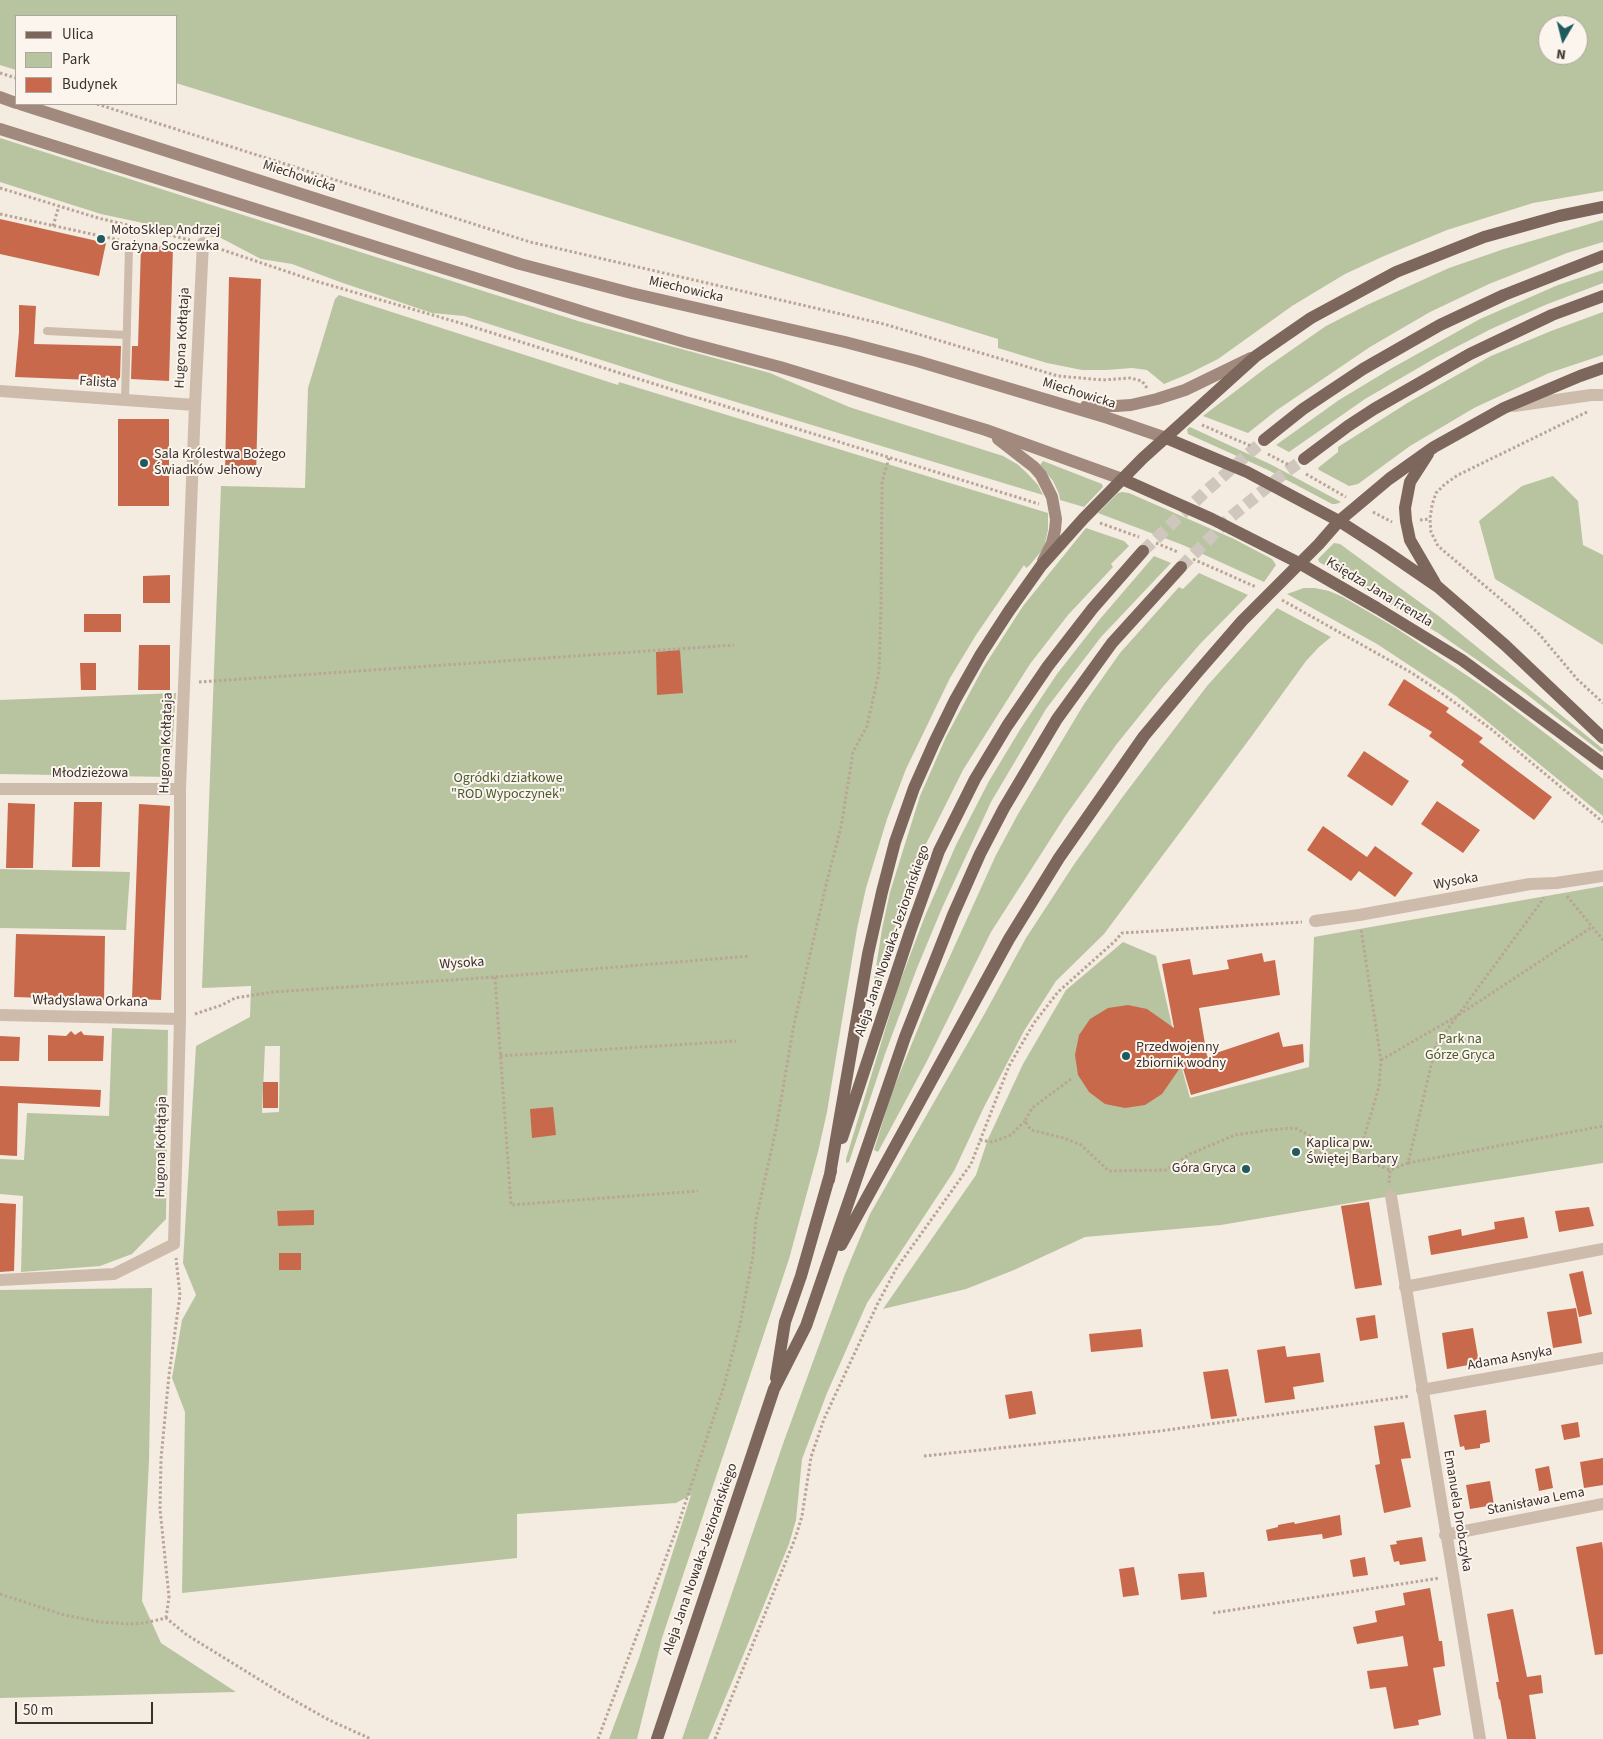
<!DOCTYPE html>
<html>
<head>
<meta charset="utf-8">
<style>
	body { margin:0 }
	#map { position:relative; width:1603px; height:1739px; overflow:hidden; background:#f4ebe1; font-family:"Source Sans 3",sans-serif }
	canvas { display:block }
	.legend { position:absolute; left:15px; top:15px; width:162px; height:90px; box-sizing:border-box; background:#fbf5ee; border:1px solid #aea6a0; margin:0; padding:6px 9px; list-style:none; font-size:15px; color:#3b302b }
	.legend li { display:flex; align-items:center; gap:10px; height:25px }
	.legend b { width:25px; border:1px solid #aea6a0 }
	.north { position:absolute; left:1538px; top:15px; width:50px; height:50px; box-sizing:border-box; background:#fbf5ee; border:1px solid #aea6a0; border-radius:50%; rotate:188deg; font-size:14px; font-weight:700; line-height:20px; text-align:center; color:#3b302b }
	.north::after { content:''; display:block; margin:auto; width:18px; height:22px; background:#1f5a5e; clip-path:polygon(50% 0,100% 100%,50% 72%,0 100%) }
	.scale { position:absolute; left:15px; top:1702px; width:138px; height:22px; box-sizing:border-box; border:2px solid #3b302b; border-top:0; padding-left:6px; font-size:15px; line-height:18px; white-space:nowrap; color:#3b302b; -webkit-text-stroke:4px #fbf5ee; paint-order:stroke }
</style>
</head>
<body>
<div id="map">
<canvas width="1603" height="1739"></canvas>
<ul class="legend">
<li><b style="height:6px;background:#7d675c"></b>Ulica</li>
<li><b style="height:14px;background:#b8c4a0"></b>Park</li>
<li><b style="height:14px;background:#c8694b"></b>Budynek</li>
</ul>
<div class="north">N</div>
<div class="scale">50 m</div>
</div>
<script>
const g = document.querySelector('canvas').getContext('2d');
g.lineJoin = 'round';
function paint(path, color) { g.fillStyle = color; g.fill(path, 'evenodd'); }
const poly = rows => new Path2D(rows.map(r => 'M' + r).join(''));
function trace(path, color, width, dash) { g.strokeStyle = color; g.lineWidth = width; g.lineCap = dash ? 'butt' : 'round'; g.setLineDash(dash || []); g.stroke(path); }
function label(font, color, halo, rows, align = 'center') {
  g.font = font + ' "Source Sans 3",sans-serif'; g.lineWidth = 4; g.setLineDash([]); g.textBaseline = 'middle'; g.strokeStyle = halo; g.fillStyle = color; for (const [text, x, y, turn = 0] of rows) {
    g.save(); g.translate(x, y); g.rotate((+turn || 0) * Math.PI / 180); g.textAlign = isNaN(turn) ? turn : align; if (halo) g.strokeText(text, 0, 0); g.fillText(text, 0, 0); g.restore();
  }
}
const green = poly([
	[0,0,1603,0,1603,191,1533,203,1447,230,1384,256,1345,274,1292,306,1218,359,1188,374,1164,384,1147,370,1132,368,1106,370,1082,370,1047,363,998,348,998,339,176,83,176,16,16,16,16,70,0,65],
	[1548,25,1578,25,1578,55,1548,55],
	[0,138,578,321,770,373,849,407,1003,456,1017,464,1027,473,1038,485,1043,495,670,382,464,316,432,313,340,282,292,264,261,259,221,238,194,234,101,214,0,182],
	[1603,220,1603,242,1567,253,1489,284,1430,312,1370,347,1277,410,1248,433,1203,416,1267,367,1326,326,1367,305,1449,268,1504,249],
	[1603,270,1603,283,1545,305,1491,329,1437,357,1365,399,1289,452,1276,445,1339,400,1392,368,1480,319,1558,285],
	[339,295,618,385,619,382,1048,513,1048,530,1044,548,1029,566,1026,568,1024,565,976,635,950,678,906,769,887,819,866,888,857,929,827,1112,818,1152,789,1259,662,1638,637,1739,609,1739,639,1658,691,1495,676,1503,517,1514,517,1558,182,1593,185,1412,172,1378,182,1320,196,1295,183,1263,196,1046,250,1017,251,986,202,988,221,486,305,488,308,388,335,299],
	[265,1046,280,1046,279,1112,262,1113],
	[1603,312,1603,355,1549,373,1474,408,1410,446,1358,484,1349,486,1319,470,1318,468,1338,452,1338,447,1409,402,1491,356,1551,331],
	[1190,427,1272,465,1341,502,1336,504,1332,504,1268,470,1188,434,1187,429],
	[1043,461,1102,484,1103,487,1084,507,1060,500,1059,494,1053,481,1040,465],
	[1553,476,1578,501,1583,545,1603,555,1603,645,1495,579,1479,521,1522,486],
	[1122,492,1129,493,1234,539,1272,559,1276,565,1264,582,1183,545,1098,513,1118,493],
	[1086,528,1124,541,1129,546,1111,564,1113,567,1068,615,1030,664,963,770,917,862,900,911,881,983,870,1017,868,1018,882,929,890,892,920,796,946,737,983,668,1023,606],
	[1334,543,1340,544,1440,617,1603,749,1603,751,1601,752,1525,693,1438,633,1319,562,1318,559],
	[1154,556,1171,563,1101,637,1046,709,991,802,942,908,917,968,885,1054,849,1162,846,1163,846,1159,898,987,925,916,956,845,989,781,1021,728,1057,674,1100,619],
	[1199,573,1248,595,1200,644,1161,689,1116,745,1066,815,991,932,927,1061,878,1152,874,1150,892,1092,926,1009,996,855,1018,814,1084,704,1120,653,1179,587,1183,589],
	[1304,588,1315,588,1329,591,1343,597,1396,628,1490,691,1554,740,1603,779,1603,816,1456,696,1377,644,1287,594],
	[1277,608,1331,637,1319,647,1306,661,1251,737,1104,934,1056,981,1024,1031,984,1107,954,1171,867,1303,827,1393,802,1459,796,1520,789,1544,745,1651,708,1739,682,1739,784,1441,845,1274,870,1214,985,1013,1026,938,1075,863,1124,795,1207,686],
	[176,693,170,777,0,774,0,700],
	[0,869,130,872,126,930,0,928],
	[1603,886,1603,1163,1391,1196,1221,1225,1085,1237,1014,1270,966,1289,883,1309,976,1175,988,1139,1023,1064,1066,990,1123,942,1156,956,1181,1065,1190,1098,1309,1067,1314,937],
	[112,1028,168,1030,166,1219,132,1254,100,1266,21,1272,23,1196,0,1194,0,1159,24,1160,27,1113,109,1116],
	[152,1288,149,1461,142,1601,161,1643,236,1692,0,1698,0,1290]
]);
const building = poly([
	[0,219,106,243,99,276,0,254],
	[141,246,173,247,169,381,131,379,132,346,138,346],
	[229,277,261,279,256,475,225,475],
	[19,305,36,306,34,344,121,346,120,378,119,378,118,381,15,377,19,332],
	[118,419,169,419,169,506,118,506],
	[170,575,170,603,143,603,143,576],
	[84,614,121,614,121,632,84,632],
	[139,645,170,645,170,690,138,690],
	[680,650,683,693,657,695,656,652],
	[80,663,96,663,96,690,81,690],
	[1404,679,1449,708,1446,712,1483,738,1479,742,1552,797,1534,820,1461,765,1464,761,1429,736,1432,732,1388,705],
	[1364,751,1409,781,1392,806,1347,776],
	[1437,801,1480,830,1463,853,1421,824],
	[74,802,102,802,100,867,72,867],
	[8,803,35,804,33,868,6,868],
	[139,804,170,806,161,1000,132,999],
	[1323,826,1367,857,1375,846,1413,873,1395,897,1359,871,1351,881,1307,850],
	[16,934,105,936,104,1000,14,997],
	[1262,953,1264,962,1275,960,1280,995,1199,1008,1207,1056,1279,1032,1283,1047,1303,1044,1304,1062,1191,1095,1182,1065,1162,1094,1145,1105,1125,1108,1105,1104,1089,1092,1078,1075,1075,1055,1079,1035,1090,1019,1108,1008,1128,1005,1147,1009,1174,1028,1162,964,1190,959,1193,975,1229,969,1227,960],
	[71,1031,75,1035,81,1031,84,1035,104,1036,103,1061,48,1061,48,1035,66,1036],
	[0,1036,20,1037,19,1061,0,1061],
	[263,1082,278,1082,278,1108,263,1108],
	[0,1086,101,1090,100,1107,18,1103,17,1156,0,1155],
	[553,1107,556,1135,532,1138,530,1109],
	[1369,1202,1382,1285,1355,1289,1341,1206],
	[0,1203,16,1204,14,1271,0,1272],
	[1589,1207,1594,1226,1559,1232,1555,1211],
	[314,1210,314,1225,278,1226,277,1211],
	[1524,1217,1528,1238,1431,1255,1428,1236,1461,1229,1462,1236,1495,1229,1494,1222],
	[279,1253,301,1253,301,1270,279,1270],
	[1583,1271,1592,1314,1579,1317,1569,1274],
	[1576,1308,1582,1343,1553,1348,1547,1312],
	[1375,1315,1378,1338,1360,1341,1356,1318],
	[1473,1328,1479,1363,1447,1369,1442,1333],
	[1141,1329,1143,1347,1091,1352,1089,1334],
	[1285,1346,1287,1357,1320,1353,1324,1382,1293,1387,1295,1399,1265,1403,1257,1350],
	[1228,1369,1237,1416,1211,1419,1203,1372],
	[1032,1391,1036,1414,1009,1419,1005,1395],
	[1486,1410,1490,1442,1480,1444,1480,1448,1465,1450,1464,1446,1460,1447,1454,1415],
	[1404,1422,1411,1458,1401,1459,1411,1507,1384,1513,1375,1465,1380,1464,1374,1426],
	[1578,1422,1580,1437,1564,1440,1561,1425],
	[1603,1458,1603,1485,1584,1488,1580,1462],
	[1549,1466,1553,1488,1539,1491,1535,1469],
	[1490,1481,1494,1505,1470,1509,1466,1485],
	[1340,1515,1342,1535,1323,1539,1322,1534,1268,1541,1266,1530,1278,1527,1278,1525,1294,1522,1295,1524],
	[1422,1537,1426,1561,1400,1565,1399,1561,1394,1562,1390,1545,1397,1544,1396,1541],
	[1602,1542,1603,1550,1603,1654,1595,1655,1576,1547],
	[1365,1557,1368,1575,1353,1577,1350,1560],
	[1134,1567,1139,1595,1123,1597,1119,1569],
	[1204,1572,1207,1597,1181,1600,1178,1574],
	[1430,1588,1439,1641,1442,1641,1445,1666,1433,1668,1441,1715,1418,1720,1419,1725,1394,1729,1386,1687,1370,1689,1367,1671,1408,1666,1403,1636,1357,1644,1353,1627,1377,1622,1375,1611,1405,1605,1403,1593],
	[1513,1609,1527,1677,1541,1675,1543,1693,1529,1695,1536,1739,1507,1739,1500,1699,1499,1700,1496,1682,1499,1682,1487,1614]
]);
const primaryTunnel = poly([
	[1143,551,1205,492,1264,440],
	[1181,567,1232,516,1282,475,1304,459]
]);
const path = poly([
	[0,73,16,78],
	[97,104,530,242,884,324,1058,376,1103,380,1130,378,1142,381,1147,388],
	[0,188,98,218,190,240],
	[0,214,119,240],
	[53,226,59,206],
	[217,248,312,280,467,325,817,435,1039,504],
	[1587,412,1458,475,1445,484,1436,493,1432,505,1430,519,1431,532,1438,546,1517,613,1540,635,1577,679,1603,703],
	[1202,425,1251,446],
	[1268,454,1289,465],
	[1306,474,1346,497],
	[1373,512,1392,522],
	[1420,520,1430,519],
	[1100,523,1139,537],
	[1156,543,1178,552],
	[1193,559,1256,587],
	[1282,600,1412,673,1439,691,1491,729,1603,822],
	[199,682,734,645],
	[1567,896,1603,940],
	[495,977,511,1205,698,1191],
	[195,1014,222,1005,235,998,273,992,495,977,750,956],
	[500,1056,736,1041],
	[1381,1060,1457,1016,1592,927],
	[1071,1079,1032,1108,1025,1121,1031,1130,1064,1138,1081,1145,1109,1171,1166,1170,1190,1154,1235,1135,1268,1130,1295,1128,1316,1139,1311,1151,1358,1158,1390,1170],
	[980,1140,992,1142,1011,1135,1025,1121],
	[1358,1158,1379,1087,1381,1060,1361,929],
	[1408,1163,1603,1126],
	[1389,1183,1390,1170,1408,1163,1436,1045,1544,898],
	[924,1456,1160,1431,1410,1396],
	[0,1594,64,1615,100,1622,129,1624,144,1623,166,1618,187,1635,281,1693,329,1720,371,1739],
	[1213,1613,1440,1578],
	[166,1618,169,1597,160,1509,161,1459,169,1375,180,1295,176,1258],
	[598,1739,677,1528,724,1386,740,1324,753,1256,756,1219,776,1129,794,1024,827,881,841,827,853,752,867,726,879,672,881,608,882,482,889,458],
	[715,1739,796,1536,802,1516,811,1457,824,1419,877,1305,896,1269,971,1164,1009,1066,1034,1023,1058,992,1115,941,1122,933,1302,922]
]);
const service = poly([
	[47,331,127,335],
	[125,400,129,247]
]);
const minor = poly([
	[0,391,195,405],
	[1514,406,1591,395,1603,395],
	[0,789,180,789],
	[1315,921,1359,915,1530,884,1556,883,1603,876],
	[0,1015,180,1019],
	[1391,1196,1480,1739],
	[0,1280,114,1274,174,1244,180,1019,180,789,195,405,203,243],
	[1405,1287,1603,1249],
	[1422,1390,1603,1358],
	[1445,1535,1603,1504]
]);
const secondary = poly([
	[0,97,16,103],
	[20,104,520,264,631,293,845,342,917,361,1108,418,1166,438],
	[0,129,593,315,685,342,780,367,986,430,1122,479],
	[1086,406,1116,406,1131,405,1157,399,1185,390,1251,358],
	[998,439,1034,467,1041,475,1052,497,1056,519,1055,530,1052,543,1043,561]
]);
const primary = poly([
	[1166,438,1247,472,1339,521,1381,548,1438,587,1505,645,1603,738],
	[1264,440,1303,409,1363,369,1440,325,1504,295,1603,256],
	[1428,454,1410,482,1405,508,1406,521,1410,540,1435,583],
	[1304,459,1348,426,1374,409,1470,354,1552,315,1603,296],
	[1122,479,1212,519,1299,563,1377,608,1462,660,1603,764],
	[842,1138,910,932,939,851,975,779,1007,726,1048,666,1093,608,1143,551],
	[829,1180,868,954,882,892,895,842,914,788,934,743,955,700,981,654,1009,611,1041,566,1084,518,1143,458,1256,356,1311,318,1396,272,1484,237,1559,216,1603,207],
	[841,1245,1009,939,1059,858,1144,736,1196,674,1242,621,1319,544,1339,521,1389,479,1434,447,1504,408,1580,376,1603,368],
	[776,1378,785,1322,801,1276,831,1171],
	[657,1739,774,1389,806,1326,905,1037,953,915,980,854,1004,808,1057,719,1112,643,1181,567]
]);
const markers = [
	[101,239,5,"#1f5a5e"],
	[144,463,5,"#1f5a5e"],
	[1126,1056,5,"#1f5a5e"],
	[1296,1152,5,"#1f5a5e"],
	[1246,1169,5,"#1f5a5e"]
];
const streetNames = [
	["Miechowicka",299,177,18],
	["Miechowicka",686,290,13],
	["Hugona Kołłątaja",183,338,-87],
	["Falista",98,383,4],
	["Miechowicka",1079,394,17],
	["Księdza Jana Frenzla",1379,593,31],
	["Hugona Kołłątaja",167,743,-88],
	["Młodzieżowa",90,774],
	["Wysoka",1456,882,-10],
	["Aleja Jana Nowaka-Jeziorańskiego",893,941,-71],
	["Wysoka",462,964,-4],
	["Władyslawa Orkana",90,1002,1],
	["Hugona Kołłątaja",162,1147,-89],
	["Adama Asnyka",1510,1359,-10],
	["Stanisława Lema",1536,1502,-11],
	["Emanuela Drobczyka",1457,1511,81],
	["Aleja Jana Nowaka-Jeziorańskiego",701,1559,-71]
];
const poiNames = [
	["MotoSklep Andrzej",111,231],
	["Grażyna Soczewka",111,247],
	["Sala Królestwa Bożego",154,455],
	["Świadków Jehowy",154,471],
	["Przedwojenny",1136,1048],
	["zbiornik wodny",1136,1064],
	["Kaplica pw.",1306,1144],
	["Świętej Barbary",1306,1160],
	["Góra Gryca",1236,1169,"right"]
];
const parkNames = [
	["Ogródki działkowe",508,779],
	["\"ROD Wypoczynek\"",508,795],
	["Park na",1460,1040],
	["Górze Gryca",1460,1056]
];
paint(green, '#b8c4a0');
paint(building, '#c8694b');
trace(primaryTunnel, '#cfc6bd', 12, [12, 6]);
trace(path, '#b9a596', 3, [2.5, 2.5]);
trace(service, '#cdbbac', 8);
trace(minor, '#cdbbac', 12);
trace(secondary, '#a18a7d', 12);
trace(primary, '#7d675c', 12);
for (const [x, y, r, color] of markers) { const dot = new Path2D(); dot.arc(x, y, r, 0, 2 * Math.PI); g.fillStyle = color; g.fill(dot); trace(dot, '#fbf5ee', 2); }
label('14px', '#3b302b', '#fbf5ee', streetNames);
label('14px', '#3b302b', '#fbf5ee', poiNames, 'left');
label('14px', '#4a5a2e', '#fbf5ee', parkNames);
</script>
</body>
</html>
